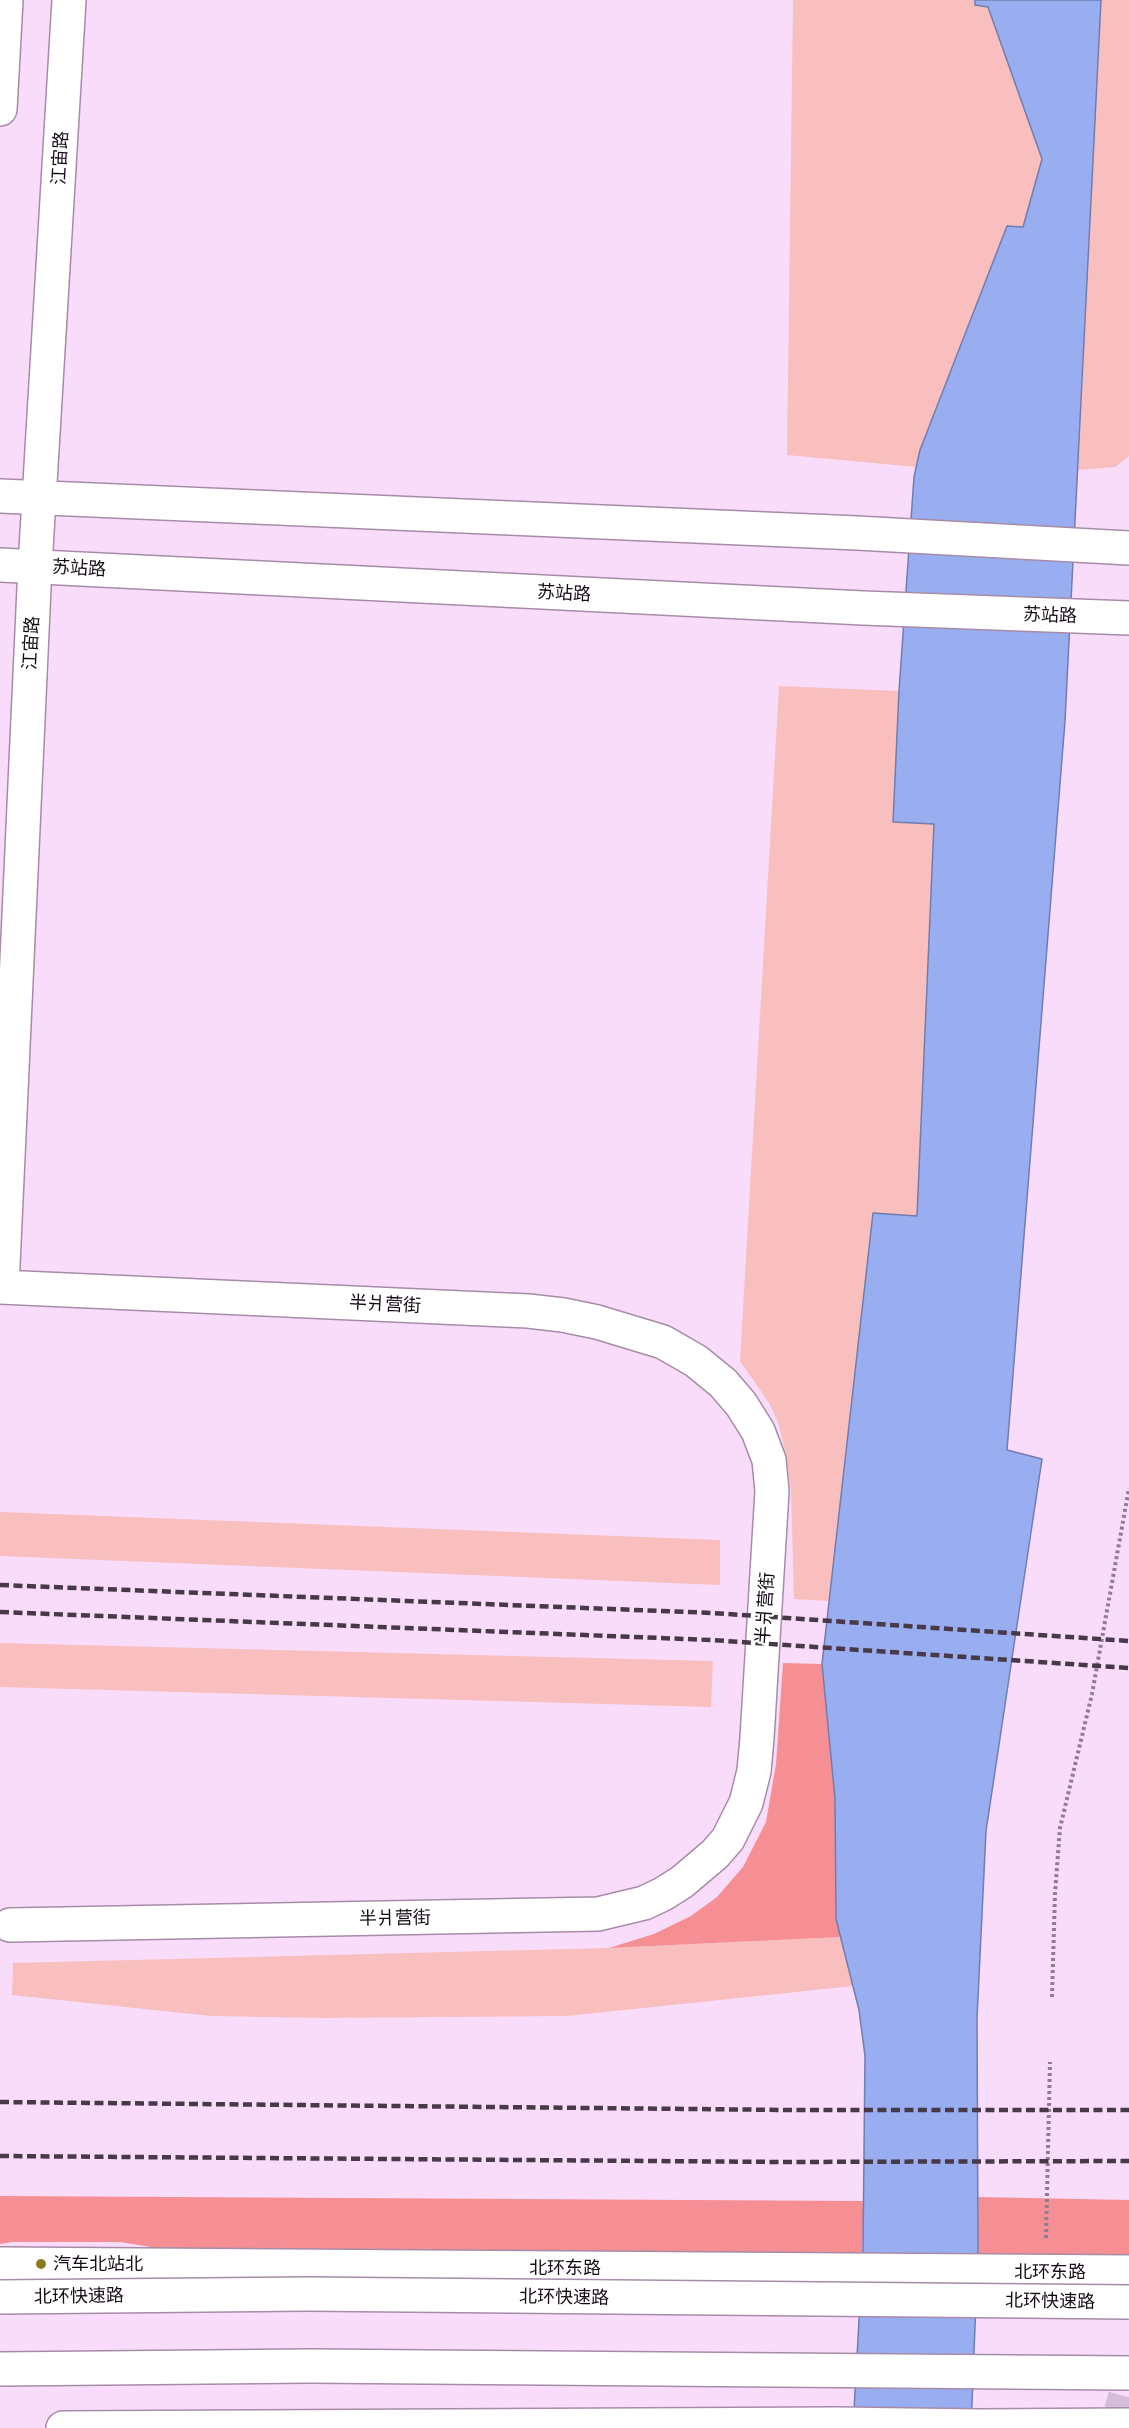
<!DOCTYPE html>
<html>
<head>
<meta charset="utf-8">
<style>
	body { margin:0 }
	canvas { display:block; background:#f8dcfa }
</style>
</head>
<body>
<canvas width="1129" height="2428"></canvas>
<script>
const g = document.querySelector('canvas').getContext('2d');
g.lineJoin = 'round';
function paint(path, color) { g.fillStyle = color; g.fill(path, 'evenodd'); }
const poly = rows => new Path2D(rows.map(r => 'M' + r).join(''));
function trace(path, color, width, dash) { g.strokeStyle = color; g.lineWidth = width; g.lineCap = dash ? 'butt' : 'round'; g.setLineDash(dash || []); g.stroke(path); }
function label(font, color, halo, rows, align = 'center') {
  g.font = font + ' Ubuntu,"Noto Sans SC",sans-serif'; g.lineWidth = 4.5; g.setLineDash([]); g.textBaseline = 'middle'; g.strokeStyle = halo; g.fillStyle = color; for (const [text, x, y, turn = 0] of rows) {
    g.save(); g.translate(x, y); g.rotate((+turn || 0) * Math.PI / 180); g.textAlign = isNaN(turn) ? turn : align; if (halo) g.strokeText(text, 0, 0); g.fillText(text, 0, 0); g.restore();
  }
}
const green = poly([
	[793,0,975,0,975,5,988,6,1042,159,1023,228,1007,226,920,450,916,467,787,455],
	[1101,0,1129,0,1129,456,1115,467,1078,470],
	[779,686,899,691,893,822,934,824,917,1216,873,1214,829,1601,794,1599,791,1490,786,1454,778,1422,769,1403,740,1361],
	[0,1512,720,1540,720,1585,0,1556],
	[0,1643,713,1661,711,1707,0,1687],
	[841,1937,853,1986,567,2016,325,2018,211,2016,12,1995,13,1963,609,1948]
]);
const forest = poly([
	[783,1663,822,1664,835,1798,835,1894,836,1919,841,1937,609,1948,654,1934,691,1916,717,1897,743,1867,766,1822,776,1764],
	[0,2196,864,2201,862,2261,212,2257,120,2242,12,2242,0,2244],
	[978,2197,1129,2200,1129,2264,977,2260]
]);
const water = poly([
	[975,0,1101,0,1065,721,1007,1450,1042,1459,986,1831,977,2018,978,2251,971,2428,853,2428,863,2249,865,2056,859,2010,836,1919,835,1798,822,1664,873,1213,917,1216,934,824,893,822,899,691,914,477,920,450,1007,226,1023,227,1042,159,988,7,975,5,975,0]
]);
const majorTunnel = poly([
	[1116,2428,1129,2380]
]);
const path = poly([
	[1052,1997,1055,1893,1060,1828,1092,1694,1129,1488],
	[1046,2238,1050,2062]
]);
const minor = poly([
	[0,109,6,0],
	[0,1287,528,1311,563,1315,597,1322,663,1342,696,1361,723,1383,741,1404,758,1431,769,1460,772,1491,757,1738,754,1771,746,1803,728,1839,715,1854,682,1882,663,1894,644,1903,598,1914,10,1925],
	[2,1287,35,566,69,0]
]);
const major = poly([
	[0,496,857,533,1129,548],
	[0,565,863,608,1129,618],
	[0,2264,1129,2272],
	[63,2428,836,2424,980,2426,1129,2425]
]);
const rail = poly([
	[0,1585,713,1613,1129,1641],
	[0,1612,711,1640,1129,1668],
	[0,2102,789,2110,1129,2110],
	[0,2156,783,2162,1129,2161]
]);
const highwayBridge = poly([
	[0,2297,307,2294,1129,2302],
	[0,2369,310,2366,1129,2373]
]);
const markers = [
	[41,2264,6,"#8c7a20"]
];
const streetNames = [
	["江宙路",60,158,-87],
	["苏站路",79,568,3],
	["苏站路",564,593,3],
	["苏站路",1050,615,2],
	["江宙路",31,643,-87],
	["半爿营街",385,1304,3],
	["半爿营街",765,1608,-86],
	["半爿营街",395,1918,-1],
	["北环东路",565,2268],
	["北环东路",1050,2272],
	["北环快速路",79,2296,-1],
	["北环快速路",564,2297,1],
	["北环快速路",1050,2301,1]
];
const poiNames = [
	["汽车北站北",53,2264]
];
paint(green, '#f9bfbf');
paint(forest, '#f68f93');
paint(water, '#99adf1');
trace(water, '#717daf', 1.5);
trace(majorTunnel, '#d6bdd8', 33, [33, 16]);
trace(minor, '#a68ca7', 36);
trace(major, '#a68ca7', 36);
trace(path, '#8f7c91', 4, [3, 3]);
trace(minor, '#fff', 33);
trace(major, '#fff', 33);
trace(rail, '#473948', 4.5, [9, 4.5]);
trace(highwayBridge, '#a68ca7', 36, []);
trace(highwayBridge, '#fff', 33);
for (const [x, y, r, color] of markers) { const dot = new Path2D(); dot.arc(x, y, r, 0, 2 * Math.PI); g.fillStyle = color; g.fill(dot); trace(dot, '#fff', 2); }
label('18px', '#150c16', '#fff', streetNames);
label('18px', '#150c16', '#fff', poiNames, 'left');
</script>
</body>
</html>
